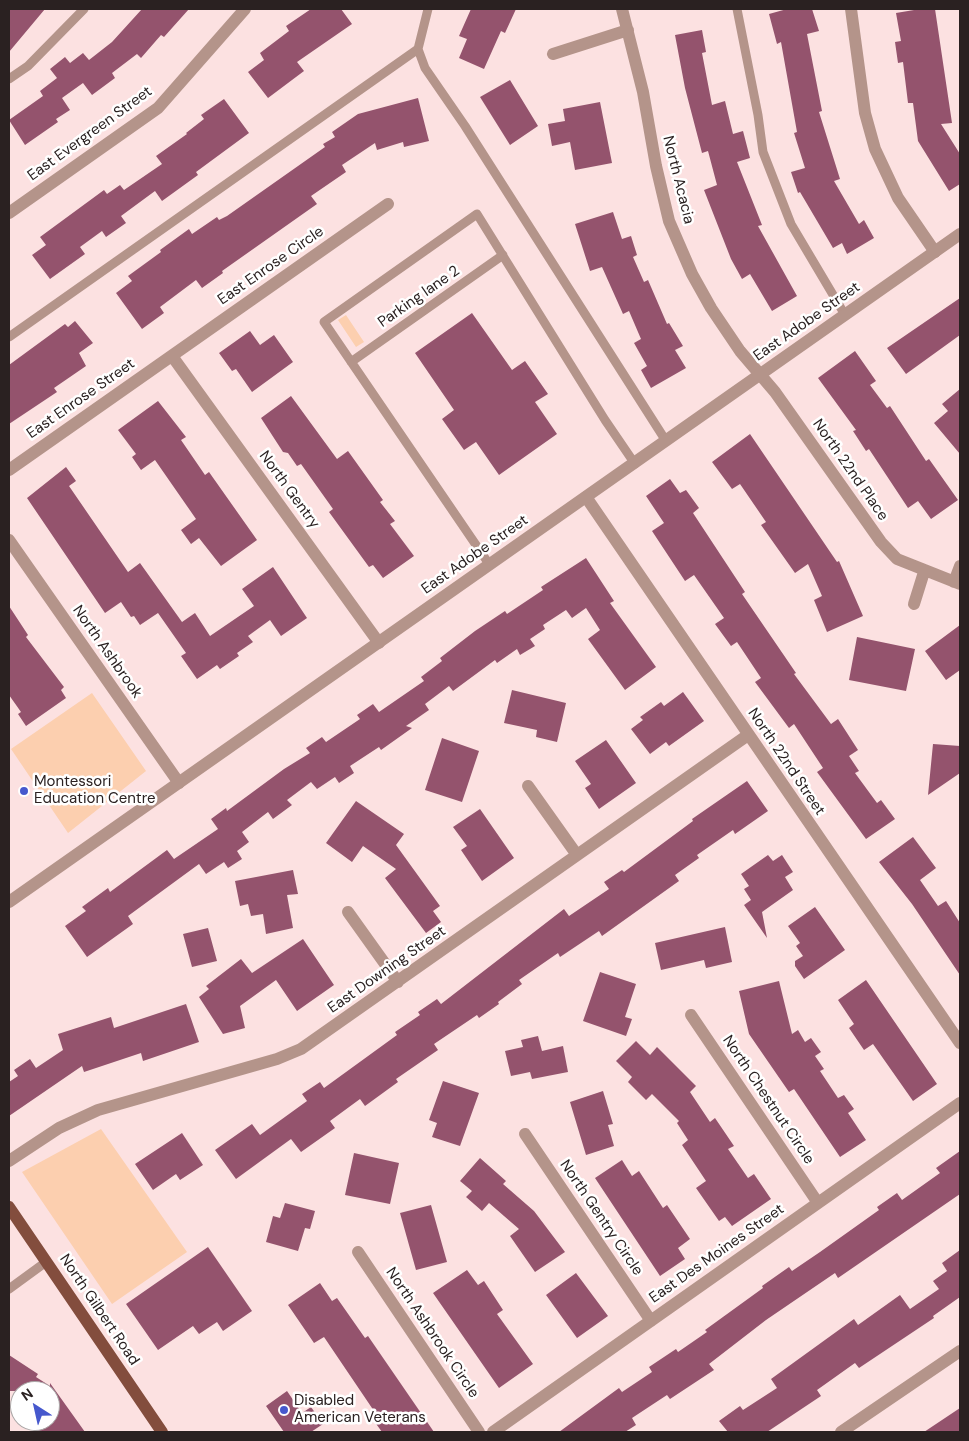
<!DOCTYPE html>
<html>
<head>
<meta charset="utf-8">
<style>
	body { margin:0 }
	#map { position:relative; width:969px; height:1441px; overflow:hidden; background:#fce1e1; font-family:"DM Sans",sans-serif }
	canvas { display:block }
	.frame { position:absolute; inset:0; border:10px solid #2a2121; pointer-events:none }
	.north { position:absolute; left:10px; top:1381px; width:50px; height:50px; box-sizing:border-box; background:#fff; border:1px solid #aaa6a6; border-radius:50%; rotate:325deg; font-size:14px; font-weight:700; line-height:20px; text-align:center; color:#2a2121 }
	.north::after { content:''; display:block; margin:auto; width:18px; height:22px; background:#4658cd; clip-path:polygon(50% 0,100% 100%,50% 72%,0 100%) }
</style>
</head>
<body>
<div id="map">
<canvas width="969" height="1441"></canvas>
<div class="frame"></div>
<div class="north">N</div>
</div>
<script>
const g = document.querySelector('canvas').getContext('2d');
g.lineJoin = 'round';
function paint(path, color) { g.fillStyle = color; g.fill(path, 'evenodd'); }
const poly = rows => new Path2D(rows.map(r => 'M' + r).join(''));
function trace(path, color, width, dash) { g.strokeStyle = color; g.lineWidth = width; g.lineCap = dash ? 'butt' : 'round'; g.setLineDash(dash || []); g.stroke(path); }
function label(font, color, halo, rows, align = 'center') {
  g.font = font + ' "DM Sans",sans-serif'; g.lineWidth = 5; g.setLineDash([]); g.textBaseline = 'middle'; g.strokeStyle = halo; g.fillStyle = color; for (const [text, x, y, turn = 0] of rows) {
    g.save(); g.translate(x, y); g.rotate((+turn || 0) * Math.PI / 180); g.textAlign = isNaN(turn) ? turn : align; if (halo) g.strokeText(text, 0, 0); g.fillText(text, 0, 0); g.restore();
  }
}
const green = poly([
	[346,315,364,342,356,347,338,320],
	[92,693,146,771,68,833,11,749],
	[101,1129,187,1252,112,1304,22,1172]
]);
const building = poly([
	[9,9,45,9,9,52],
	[142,9,189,9,164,37,161,35,141,58,137,54,112,73,115,78,92,95,83,83,62,98,70,110,56,119,58,122,25,145,9,120,43,96,40,91,57,78,50,69,65,57,70,63,83,53,89,60,112,42],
	[311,9,341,9,352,24,297,62,304,71,268,98,248,72,264,60,260,53,289,31,286,26],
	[471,9,516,9,505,33,501,31,484,69,459,58,467,39,459,36],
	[787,9,812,9,819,31,807,34,822,111,819,112,840,179,834,181,859,224,864,220,874,238,847,254,842,243,833,248,800,192,798,193,791,172,805,168,794,133,797,132,781,42,777,44,769,14],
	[920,9,935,9,952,123,941,124,960,154,960,184,949,191,918,141,913,103,908,103,903,62,898,63,895,42,901,41,896,13],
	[702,30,706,52,702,53,712,105,725,101,733,134,743,131,750,158,737,162,762,225,758,226,797,296,772,311,750,274,742,279,731,259,704,190,717,185,708,151,702,153,685,88,675,35],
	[510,80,538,126,510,145,480,97],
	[418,98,429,141,404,147,403,142,377,150,375,143,342,165,346,172,311,196,317,204,222,271,223,273,202,288,196,280,160,307,164,313,142,329,116,293,132,281,128,276,161,252,160,250,189,229,192,234,217,217,219,220,227,216,325,147,323,144,335,137,332,132,358,114],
	[224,99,249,133,196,172,198,175,162,201,155,191,121,216,126,223,106,237,102,231,80,247,85,254,50,279,32,255,46,245,40,237,104,190,107,194,120,185,124,190,162,164,156,156,187,134,186,133,204,119,201,115],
	[600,102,612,163,575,170,570,142,552,146,548,124,565,121,563,109],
	[613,212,622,239,631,236,637,255,633,257,644,282,648,280,667,324,669,323,683,346,675,350,686,368,651,388,641,370,647,366,634,343,641,339,629,311,623,314,602,267,590,271,575,224],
	[960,298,960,335,906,374,887,348],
	[472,313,512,370,525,361,548,394,535,402,557,434,499,475,476,442,464,450,442,419,454,410,415,353],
	[75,321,93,343,79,353,86,366,54,388,57,392,9,424,9,365,65,324,68,327],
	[250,331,260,345,274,335,293,362,252,392,236,369,232,371,219,353],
	[855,351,876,381,870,385,887,408,890,406,926,461,929,459,958,500,931,519,918,501,908,508,869,449,866,451,853,431,856,430,818,378],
	[960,389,960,454,934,423,948,411,942,404],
	[291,396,337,459,348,451,383,500,380,502,395,521,390,524,414,556,383,578,373,565,369,567,329,512,333,509,301,464,297,466,288,453,283,452,261,418],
	[158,401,186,437,181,440,205,475,209,472,257,540,221,566,199,538,191,544,181,530,196,519,155,460,141,470,132,457,136,454,118,430],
	[750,434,837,562,839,561,863,616,827,632,814,600,822,596,808,564,795,573,761,525,766,522,740,484,732,489,712,462],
	[66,467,76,481,69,486,128,572,140,563,182,622,195,613,210,636,254,606,242,589,273,567,307,618,281,636,270,620,248,636,253,642,237,653,239,656,220,669,217,665,197,679,181,656,186,653,158,613,140,625,134,616,131,617,121,602,105,613,27,498],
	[670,479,680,493,686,490,699,508,693,513,745,592,742,594,796,673,794,674,831,724,838,719,858,750,849,756,859,771,855,773,877,803,881,800,895,819,866,839,817,772,823,768,794,724,789,728,755,682,761,678,737,642,731,646,715,624,724,618,694,575,685,581,652,531,664,523,646,496],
	[586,558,614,601,610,603,656,667,625,690,588,639,600,630,586,608,572,618,566,610,543,625,545,629,530,639,535,646,520,655,517,649,497,663,495,660,453,691,449,686,425,704,429,710,406,726,412,728,381,750,379,747,350,766,354,773,339,783,335,777,317,789,311,782,287,800,292,805,273,819,268,812,242,832,249,842,237,851,242,859,228,868,224,862,206,874,199,864,128,916,133,924,87,957,65,926,86,911,82,907,108,888,110,892,167,850,174,859,218,829,211,819,226,808,227,811,284,769,310,753,306,748,322,737,326,742,360,719,357,715,373,704,379,712,424,681,421,677,442,661,440,658,475,631,505,611,507,614,543,590,541,587],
	[9,606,28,635,26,637,64,687,61,690,66,698,26,726,18,714,21,712,9,695],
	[960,625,960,670,946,680,925,651],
	[857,637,915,649,906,691,849,680],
	[512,690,566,703,557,742,536,737,537,730,504,723],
	[683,692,704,721,669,746,666,742,650,754,631,729,643,720,640,717,661,702,664,706],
	[442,738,479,751,462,802,425,790],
	[606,740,636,783,599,809,585,788,591,784,575,761],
	[933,744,960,746,960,773,928,795],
	[747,781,768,811,735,834,733,830,697,855,699,858,675,875,679,881,602,936,599,931,560,957,558,953,519,980,522,984,498,1002,499,1004,479,1018,477,1015,434,1044,438,1050,396,1079,398,1082,365,1106,360,1099,330,1121,335,1128,301,1152,291,1139,236,1179,215,1150,252,1124,260,1135,307,1101,302,1094,320,1082,324,1088,397,1035,395,1032,420,1015,418,1012,437,999,441,1004,564,909,569,916,609,889,604,882,622,870,624,872,693,821,692,819],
	[356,801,404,834,396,845,440,906,433,911,441,922,426,933,385,878,396,869,363,846,352,862,326,843],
	[480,809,514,858,482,881,461,850,467,846,453,827],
	[913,837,936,868,920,880,938,906,946,901,960,923,960,975,912,904,879,862],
	[768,855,773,861,782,855,793,872,785,877,793,890,762,912,767,938,744,905,751,900,744,889,749,886,741,874],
	[293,870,298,894,287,895,293,928,266,934,263,914,251,916,248,904,240,906,235,881],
	[815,907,845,950,804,979,795,966,795,961,803,956,796,946,800,943,788,926],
	[725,927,732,962,706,968,704,960,661,970,655,943],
	[208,928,217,961,192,967,183,934],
	[303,939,334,985,297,1011,276,980,240,1006,245,1028,223,1034,199,997,209,989,206,986,241,959,252,973],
	[600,972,636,984,625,1017,632,1019,626,1036,583,1021],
	[866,980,937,1084,913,1101,873,1044,864,1050,849,1028,854,1024,838,1000],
	[779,981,792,1034,798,1030,805,1042,811,1038,821,1052,815,1056,824,1069,820,1071,838,1098,844,1095,854,1109,848,1113,866,1140,840,1157,794,1089,789,1092,749,1034,739,991],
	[186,1004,199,1042,143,1061,141,1053,84,1072,82,1066,9,1116,9,1082,18,1076,14,1070,30,1059,36,1068,63,1050,58,1034,111,1017,114,1028],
	[538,1036,542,1051,563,1046,568,1072,532,1079,530,1072,511,1076,505,1051,523,1047,521,1040],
	[636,1041,650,1055,657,1047,696,1086,690,1092,710,1122,715,1118,734,1146,728,1149,748,1178,754,1174,771,1199,732,1226,725,1217,719,1221,696,1188,706,1181,682,1145,688,1140,677,1123,679,1121,652,1094,646,1100,628,1082,632,1077,616,1061],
	[443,1081,479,1093,460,1146,432,1137,437,1123,429,1120],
	[603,1091,613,1124,608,1125,614,1146,586,1155,570,1102],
	[182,1133,203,1165,180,1180,176,1174,153,1190,135,1164],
	[960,1151,960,1194,838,1278,835,1273,766,1320,709,1364,714,1370,670,1399,667,1395,632,1418,636,1425,625,1432,559,1432,619,1388,622,1392,652,1372,649,1367,676,1349,678,1352,707,1332,705,1330,763,1288,762,1286,789,1267,792,1271,820,1252,879,1210,877,1207,897,1193,902,1200,940,1173,936,1168],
	[354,1153,399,1163,390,1204,345,1195],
	[480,1158,506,1181,503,1184,534,1211,565,1252,535,1272,510,1236,519,1229,489,1203,482,1211,466,1197,472,1191,460,1181],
	[622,1160,632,1176,639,1171,663,1208,667,1205,690,1239,678,1248,685,1259,660,1276,595,1178],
	[285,1203,315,1211,310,1229,305,1228,298,1251,266,1242,273,1216,280,1218],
	[431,1205,447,1262,416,1270,400,1213],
	[208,1247,252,1311,223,1331,217,1322,199,1334,193,1326,158,1350,126,1304],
	[960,1250,960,1297,933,1316,934,1318,859,1368,855,1363,817,1390,821,1396,767,1432,728,1432,719,1421,740,1406,743,1410,777,1388,771,1379,854,1319,858,1325,900,1295,910,1309,939,1289,933,1281,947,1271,942,1263],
	[467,1270,478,1285,484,1281,503,1310,497,1314,533,1364,499,1388,433,1293],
	[576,1273,608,1316,577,1338,546,1295],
	[320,1283,332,1301,337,1298,365,1338,368,1336,434,1432,382,1432,369,1414,374,1411,324,1337,314,1343,288,1305],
	[9,1355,38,1374,36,1377,50,1386,50,1383,85,1432,31,1432,50,1421,50,1391,9,1391],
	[287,1391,302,1413,311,1407,323,1424,311,1432,284,1432,266,1406],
	[960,1408,960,1432,924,1432]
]);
const service = poly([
	[428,9,418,49,425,68,465,126,666,441],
	[737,9,758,115,763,152,791,224,845,315],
	[9,79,28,66,84,9],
	[9,337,418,49],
	[351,362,503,255],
	[489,564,324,322,477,214,605,420,635,464],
	[9,1289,46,1262]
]);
const minor = poly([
	[622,9,643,92,656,166,669,221,692,274,711,308,740,351,775,392,881,542,897,559,960,584],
	[851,9,865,113,875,149,898,198,935,252],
	[553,54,628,30],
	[9,213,158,108,245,9],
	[172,356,379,643],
	[9,470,388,204],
	[586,497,960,1043],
	[9,540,179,783],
	[954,582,960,566],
	[914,604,924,572],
	[528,786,577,855],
	[348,912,398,982],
	[691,1015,818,1203],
	[525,1134,651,1321],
	[9,1161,59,1128,98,1110,277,1059,301,1049,748,735],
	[358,1252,479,1432],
	[493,1432,960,1103],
	[841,1432,960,1351]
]);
const tertiary = poly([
	[9,902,960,234]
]);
const primary = poly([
	[9,1207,162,1432]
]);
const markers = [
	[24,791,5,"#4658cd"],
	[284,1410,5,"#4658cd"]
];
const streetNames = [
	["East Evergreen Street",90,134,-36],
	["North Acacia",678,180,76],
	["East Enrose Circle",271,266,-35],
	["Parking lane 2",419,297,-35],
	["East Adobe Street",807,322,-35],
	["East Enrose Street",81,399,-35],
	["North 22nd Place",850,470,55],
	["North Gentry",289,490,54],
	["East Adobe Street",475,555,-35],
	["North Ashbrook",107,652,55],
	["North 22nd Street",786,762,56],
	["East Downing Street",387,970,-35],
	["North Chestnut Circle",768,1100,56],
	["North Gentry Circle",601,1218,56],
	["East Des Moines Street",717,1254,-35],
	["North Gilbert Road",99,1310,56],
	["North Ashbrook Circle",432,1333,56]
];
const poiNames = [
	["Montessori",34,782],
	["Education Centre",34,799],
	["Disabled",294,1401],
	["American Veterans",294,1418]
];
paint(green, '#fccfaf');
paint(building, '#94536d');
trace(service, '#b4948a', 9);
trace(minor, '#b4948a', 12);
trace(tertiary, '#b4948a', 12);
trace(primary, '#834d3d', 12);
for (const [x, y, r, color] of markers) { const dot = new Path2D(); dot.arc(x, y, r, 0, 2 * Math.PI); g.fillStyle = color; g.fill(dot); trace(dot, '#fff', 2); }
label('15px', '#2a2121', '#fff', streetNames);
label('15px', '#2a2121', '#fff', poiNames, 'left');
</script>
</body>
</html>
